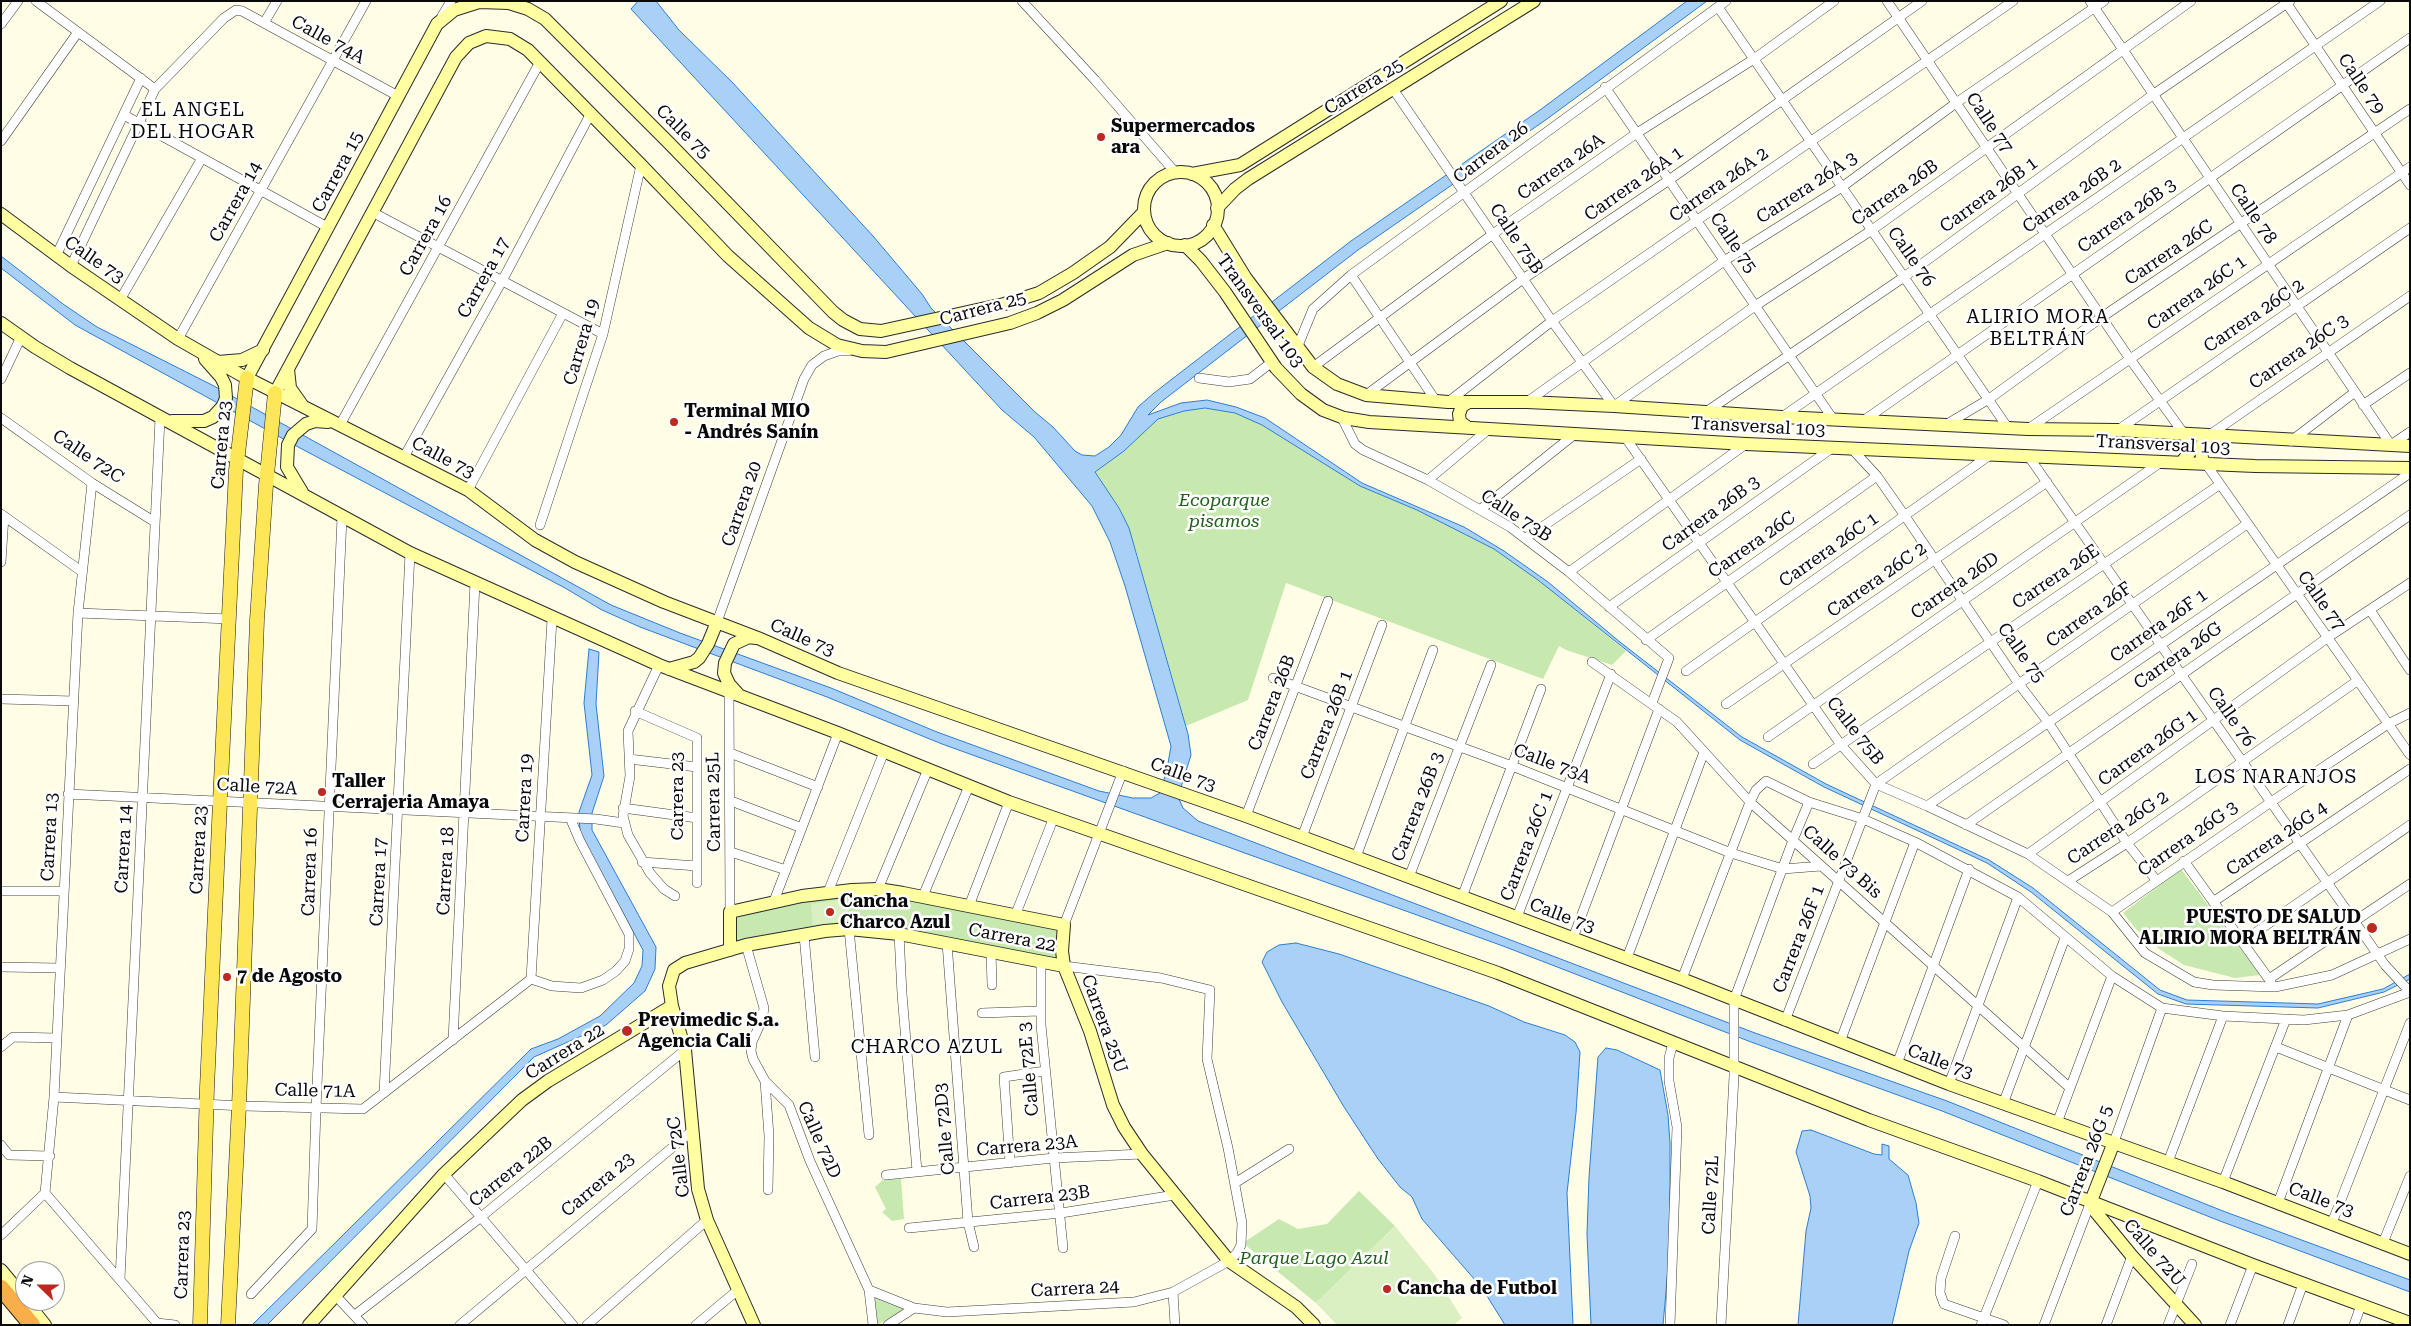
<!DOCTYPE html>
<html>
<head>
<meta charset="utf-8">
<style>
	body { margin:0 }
	#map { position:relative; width:2411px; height:1326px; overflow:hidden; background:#fffde6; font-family:"Roboto Serif",serif }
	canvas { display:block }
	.frame { position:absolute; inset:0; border:2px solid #090909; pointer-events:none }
	.north { position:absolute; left:15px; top:1261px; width:50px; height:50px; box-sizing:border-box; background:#fff; border:1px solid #9d9d9d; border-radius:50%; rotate:292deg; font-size:14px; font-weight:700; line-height:20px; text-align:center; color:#090909 }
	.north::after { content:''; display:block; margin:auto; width:18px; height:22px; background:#bc291f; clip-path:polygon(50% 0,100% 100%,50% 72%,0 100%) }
</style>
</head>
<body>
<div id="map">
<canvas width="2411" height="1326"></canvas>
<div class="frame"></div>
<div class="north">N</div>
</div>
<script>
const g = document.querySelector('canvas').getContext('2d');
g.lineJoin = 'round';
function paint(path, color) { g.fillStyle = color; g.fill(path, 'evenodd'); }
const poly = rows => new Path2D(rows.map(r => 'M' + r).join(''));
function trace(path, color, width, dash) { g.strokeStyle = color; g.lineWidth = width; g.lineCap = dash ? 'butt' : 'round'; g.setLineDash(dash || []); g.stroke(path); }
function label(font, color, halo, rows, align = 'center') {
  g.font = font + ' "Roboto Serif",serif'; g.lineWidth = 5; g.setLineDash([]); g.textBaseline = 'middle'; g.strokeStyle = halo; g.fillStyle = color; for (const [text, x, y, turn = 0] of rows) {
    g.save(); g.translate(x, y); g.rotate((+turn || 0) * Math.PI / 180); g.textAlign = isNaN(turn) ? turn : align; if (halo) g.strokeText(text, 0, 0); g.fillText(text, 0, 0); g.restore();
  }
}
const green = poly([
	[1205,408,1235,413,1262,425,1360,486,1417,510,1494,549,1538,580,1626,651,1612,665,1566,650,1559,646,1543,679,1286,583,1248,700,1186,726,1135,547,1119,508,1095,472,1124,451,1158,419,1184,411],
	[2181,869,2260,975,2235,978,2184,965,2159,949,2136,929,2123,913],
	[877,894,1058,930,1057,959,899,927,850,923,803,928,737,943,736,918,775,907,828,898],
	[901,1179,904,1219,892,1221,882,1212,886,1209,875,1187,883,1180],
	[1359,1191,1395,1226,1316,1303,1243,1243,1279,1219,1298,1229,1327,1224],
	[874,1297,905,1309,904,1310,877,1325]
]);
const pitch = poly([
	[846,899,849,921,813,925,811,904],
	[1395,1226,1435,1275,1462,1318,1454,1325,1337,1325,1316,1303]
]);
const water = poly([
	[638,1,656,1,679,30,733,83,873,236,922,294,931,308,1035,412,1053,427,1075,451,1082,455,1095,456,1109,447,1121,435,1138,407,1154,393,1351,241,1540,110,1687,1,1707,1,1547,119,1358,250,1161,402,1148,415,1181,403,1207,400,1236,407,1265,418,1362,483,1464,527,1504,551,1548,582,1620,642,1742,737,1826,784,1989,860,2033,888,2160,990,2187,1000,2318,1004,2383,989,2410,974,2410,979,2384,992,2318,1008,2186,1004,2158,994,2031,892,1987,863,1824,787,1740,740,1538,580,1494,549,1417,510,1360,486,1262,425,1235,413,1205,408,1184,411,1158,419,1124,451,1095,472,1119,508,1129,528,1188,734,1191,755,1178,797,1183,808,1198,821,1755,1033,1947,1101,2223,1211,2410,1280,2410,1292,2220,1221,1942,1111,1751,1042,1503,946,942,744,827,697,640,627,602,610,565,588,300,448,75,325,1,268,1,256,63,304,97,327,212,385,611,605,680,633,831,688,937,732,1099,791,1133,798,1151,798,1160,793,1167,769,1171,746,1125,586,1110,542,1092,506,1034,437,1002,410,631,9,638,1],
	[589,649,599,652,596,704,604,776,592,813,592,830,656,947,655,969,645,991,606,1025,534,1057,267,1325,252,1325,531,1049,558,1039,600,1016,634,983,642,966,643,950,580,833,579,812,592,775,584,703,589,649],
	[1296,943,1339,954,1489,1006,1524,1022,1565,1035,1575,1042,1580,1052,1576,1113,1567,1193,1573,1325,1505,1325,1482,1288,1422,1219,1412,1197,1400,1187,1378,1159,1344,1107,1282,1002,1262,962,1267,952,1279,945,1296,943],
	[1606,1048,1617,1050,1660,1070,1668,1115,1670,1143,1670,1247,1663,1325,1591,1325,1587,1234,1589,1177,1598,1057,1606,1048],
	[1811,1130,1874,1154,1882,1155,1882,1144,1889,1146,1889,1159,1908,1175,1916,1203,1919,1223,1909,1251,1892,1325,1798,1325,1806,1231,1811,1208,1810,1196,1796,1152,1802,1131,1811,1130]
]);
const street = poly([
	[36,1,155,89],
	[1022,1,1095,80,1175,172],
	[1887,1,2130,359,2184,434],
	[2090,1,2391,445,2410,432],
	[2285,1,2410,185],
	[1718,7,2008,428],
	[442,16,451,1],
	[264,23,277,1],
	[1,24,18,1],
	[1605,87,1833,419],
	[1393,89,1552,321,1614,406,1755,306,1872,230,2191,1],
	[124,115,329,228],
	[1,141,78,32],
	[372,212,603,334],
	[56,256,141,78],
	[71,266,155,89,224,18,236,10,242,11,398,96],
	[1351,275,1436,401],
	[120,300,202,158],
	[178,339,366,1],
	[1297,348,1313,309,1351,275,1726,1],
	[1313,367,1493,234,1637,133,1754,59,1834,1],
	[1199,378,1229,382,1250,379,1272,362],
	[1,379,21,337],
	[1366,395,1523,279,1669,180,1922,1],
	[1448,402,1552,321,2013,1],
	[1527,402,1724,261,1842,187,1956,103,2104,1],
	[2363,405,2410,373],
	[1706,412,1904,277,2154,94,2290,1],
	[1341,416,1355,444,1363,450,1428,480,1510,527,1569,572,1669,658,1652,703],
	[1782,417,2380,1],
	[1,418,92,483,155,522],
	[1863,421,2410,38],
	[1947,424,1989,399,2102,317,2410,109],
	[340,425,540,62],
	[2028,429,2410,167],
	[2118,430,2410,228],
	[2208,436,2410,296],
	[1625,437,1841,745,1876,784,1927,806,2028,854,2112,912,2145,953,2194,982,2213,985,2275,987,2332,975,2410,939],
	[2291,441,2355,392],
	[1852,449,1877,476,1905,516,2019,684,2048,722,2127,843,2156,880],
	[404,457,502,281,591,113],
	[2029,457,2385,965,2410,992],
	[2206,464,2410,755],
	[1428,480,1490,428],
	[468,490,563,313],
	[1481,509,1575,434],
	[1,514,81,571],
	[540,525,603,334,641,165],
	[1526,538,1641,459],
	[1,562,4,516],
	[1569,572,1746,444],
	[1609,607,1832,448],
	[2370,610,2410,670],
	[78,613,230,619],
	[717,622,804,379,812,365,824,356,838,351,848,351],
	[1646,640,1877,476],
	[1592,662,1677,722,1750,802,2070,1088],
	[659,665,628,731,630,776,623,816,628,835,650,873,664,889,675,896],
	[1686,671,1990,455],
	[1273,678,1512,766,1731,853,1783,869,1821,866],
	[729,691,730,912],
	[1,699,74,701],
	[1726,704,2047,482],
	[635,711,697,738,697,883],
	[1768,737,2161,462],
	[730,753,818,787],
	[629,759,697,767],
	[1813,764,2219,485],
	[68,794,596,819,624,823],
	[731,801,802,828],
	[1927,806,2410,473],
	[623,808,697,818],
	[1246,816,1328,601],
	[1966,825,2410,515],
	[1302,837,1382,625],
	[731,852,786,870],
	[2028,854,2327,638,2410,583],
	[1356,857,1433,650],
	[2184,861,2271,982],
	[642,862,697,866],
	[1409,877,1491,665],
	[2068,881,2127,843,2357,681],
	[878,889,928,769],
	[1,891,63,891],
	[828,892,884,752],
	[923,896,969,786],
	[1462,897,1541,689],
	[774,901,838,733],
	[2213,902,2410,769],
	[969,906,1009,802],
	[2112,912,2271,802,2388,724,2410,713],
	[1015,916,1054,817],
	[1517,917,1611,674],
	[1064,925,1123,771],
	[849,929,869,1135],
	[899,934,902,994,917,1171],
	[804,935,815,1057],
	[1573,938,1659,709],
	[2242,942,2410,825],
	[947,943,968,1222,974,1247],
	[746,945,764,1008,762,1020,752,1042,751,1051,753,1059,765,1081,789,1105,810,1161,869,1290,873,1325],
	[991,952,992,985],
	[1627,958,1704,752],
	[1041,961,1041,1025,1063,1248],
	[1,967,59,968],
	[531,979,552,619],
	[531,979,552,986,581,988,603,980,616,971,625,961,629,949,629,934,580,841,571,820],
	[1682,979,1750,802,1756,790,1766,781,1809,802,1863,819,1915,842,2018,897,2112,976,2162,1008,2223,1016,2304,1020,2348,1015,2410,992],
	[2269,979,2410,884],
	[982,1013,1040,1011],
	[1785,1021,1876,784,2247,524],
	[453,1040,475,583],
	[1840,1042,1915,842],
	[1,1047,13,1037,56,1038],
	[2276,1047,2410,1100],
	[1897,1064,1969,869],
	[765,1081,769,1136,768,1190],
	[1949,1084,2018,897],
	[384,1093,410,553],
	[54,1097,244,1106,363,1109,531,979],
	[2003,1104,2065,938],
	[2057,1123,2112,976],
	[2114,1142,2162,1008],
	[1,1145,9,1155,50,1156],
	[2168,1162,2223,1016],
	[1010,1163,1004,1077,1045,1071],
	[444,1174,573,1325],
	[886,1175,1054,1158,1142,1154],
	[2223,1182,2286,1019],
	[1235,1183,1289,1149],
	[45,1193,54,1097,78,613,92,483],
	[45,1193,157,1323,175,1325],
	[2278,1203,2348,1015],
	[2332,1223,2410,1023],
	[909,1228,1061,1213,1175,1195],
	[1,1235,45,1193],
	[1955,1236,1941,1278,1940,1293,1944,1304,2004,1325],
	[2383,1243,2410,1176],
	[120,1280,160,418],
	[869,1290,914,1308,947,1312,1134,1302,1173,1292,1229,1261,1237,1253,1241,1245,1242,1223,1228,1148,1207,1059,1210,990,1161,978,1064,966],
	[1173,1292,1175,1325],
	[251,1294,312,1229,316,1109,342,517],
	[335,1295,363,1325],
	[355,1315,481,1217,685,1050],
	[460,1325,692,1131],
	[587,1325,707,1220],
	[696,1325,739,1289],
	[888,1325,914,1308],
	[1670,1325,1677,1127,1669,1081,1669,1058,1673,1043],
	[1721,1325,1734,1076,1734,1000,1793,840,1809,802],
	[1981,1325,2038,1181],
	[2044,1325,2091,1201],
	[2106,1325,2132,1256],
	[2168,1325,2192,1264],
	[2230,1325,2253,1265],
	[2288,1325,2303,1284],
	[2354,1325,2361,1305]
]);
const secondary = poly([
	'1144 209a37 37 0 1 1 74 0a37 37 0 1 1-74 0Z',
	[1192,174,1240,165,1501,1],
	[1217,208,1235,189,1248,179,1534,1],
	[1,214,71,266,178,339,241,375,468,490,535,540,575,562,664,602,758,638,838,673,1246,816,1682,979,1949,1084,2223,1182,2410,1254],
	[1213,225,1245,277,1313,367,1337,384,1366,395,1448,402,1527,402,1614,406,1782,417,2028,429,2117,430,2410,446],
	[1185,245,1201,261,1225,292,1276,368,1301,394,1323,410,1344,418,1369,422,1746,444,2255,466,2410,468],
	[1,323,35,347,70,368,410,553,659,665,838,733,1009,802,1498,973,1869,1120,2038,1181,2253,1265,2410,1323],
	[218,362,242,360,263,350],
	[288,369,290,388,302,405],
	[247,378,437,24,454,10,479,2,509,3,528,9,545,19,670,144,833,312,843,320,860,329,881,331,1004,304,1039,293,1073,273,1110,247,1144,212],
	[275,393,456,57,469,43,486,36,510,39,528,50,641,165,728,256,809,328,837,345,862,351,886,352,1010,323,1037,313,1063,300,1133,255,1168,243],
	[172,421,204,421,213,417,223,406,226,398,225,385,221,377,205,359],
	[1467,427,1460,422,1459,414,1462,406,1469,402],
	[2181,463,2190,452,2190,443,2184,434],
	[2206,464,2202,459,2201,446,2208,436],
	[302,492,287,467,288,445,293,435,306,424,315,421,328,422],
	[669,669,694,662,699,658,708,644,717,622],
	[738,694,729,684,724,673,725,663,734,644,749,637,756,638],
	[730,950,730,912,802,896,852,890,878,889,903,893,1064,925,1062,951,1064,966,1090,1031,1113,1105,1124,1127,1142,1154,1229,1261,1296,1307,1314,1325],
	[2114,1142,2091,1201,2095,1211,2132,1256,2195,1325],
	[1,1270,25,1299],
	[26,1301,45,1325],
	[309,1325,444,1174,522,1100,548,1081,672,1006],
	[754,1325,707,1220,698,1189,685,1050,672,1006,669,986,674,970,685,963,746,945,825,931,849,929,899,934,1064,966]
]);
const primary = poly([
	[200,1325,207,1088,220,802,236,470,247,378],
	[228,1325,239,1106,257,620,266,485,275,393]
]);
const highway = poly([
	[1,1288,32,1325]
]);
const markers = [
	[1101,137,5,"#bc291f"],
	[674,422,5,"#bc291f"],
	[322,792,5,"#bc291f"],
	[830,912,5,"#bc291f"],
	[2372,928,6,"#bc291f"],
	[227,977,5,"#bc291f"],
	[627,1031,6,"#bc291f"],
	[1387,1289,5,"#bc291f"]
];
const streetNames = [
	["Calle 74A",328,40,29],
	["Calle 79",2361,84,56],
	["Carrera 25",1364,87,-32],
	["Calle 77",1989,123,56],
	["Calle 75",683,132,45],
	["Carrera 26",1491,153,-37],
	["Carrera 26A",1561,167,-35],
	["Carrera 15",338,172,-62],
	["Carrera 26A 1",1634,184,-35],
	["Carrera 26A 2",1719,185,-35],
	["Carrera 26A 3",1807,188,-33],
	["Carrera 26B",1895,193,-35],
	["Carrera 26B 1",1989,195,-36],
	["Carrera 26B 2",2072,196,-35],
	["Carrera 14",236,202,-61],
	["Calle 78",2253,214,56],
	["Carrera 26B 3",2127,216,-35],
	["Carrera 16",426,236,-61],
	["Calle 75B",1516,239,56],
	["Calle 75",1733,243,56],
	["Carrera 26C",2169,253,-34],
	["Calle 76",1911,257,55],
	["Calle 73",94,260,35],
	["Carrera 17",484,278,-61],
	["Carrera 26C 1",2197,293,-35],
	["Carrera 25",983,309,-15],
	["Transversal 103",1260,311,54],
	["Carrera 26C 2",2254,316,-34],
	["Carrera 19",582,342,-74],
	["Carrera 26C 3",2299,352,-35],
	["Transversal 103",1758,427,3],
	["Carrera 23",222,445,-85],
	["Transversal 103",2163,445,3],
	["Calle 72C",88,457,34],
	["Calle 73",443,458,28],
	["Carrera 20",742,504,-71],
	["Carrera 26B 3",1711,514,-36],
	["Calle 73B",1516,516,33],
	["Carrera 26C",1752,545,-35],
	["Carrera 26C 1",1829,550,-35],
	["Carrera 26E",2056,577,-34],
	["Carrera 26C 2",1877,580,-35],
	["Carrera 26D",1955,586,-35],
	["Calle 77",2321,601,55],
	["Carrera 26F",2089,615,-35],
	["Carrera 26F 1",2159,626,-35],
	["Calle 73",802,638,24],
	["Calle 75",2021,653,55],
	["Carrera 26G",2178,656,-35],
	["Carrera 26B",1272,703,-69],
	["Calle 76",2231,717,55],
	["Carrera 26B 1",1327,725,-69],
	["Calle 75B",1855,731,52],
	["Carrera 26G 1",2148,748,-36],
	["Calle 73A",1552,764,21],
	["Calle 73",1183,775,20],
	["Calle 72A",257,787,3],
	["Carrera 23",678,796,-90],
	["Carrera 19",525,798,-87],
	["Carrera 25L",714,802,-91],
	["Carrera 26B 3",1418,807,-69],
	["Carrera 26G 2",2118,828,-34],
	["Carrera 13",50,837,-87],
	["Carrera 26G 3",2188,839,-35],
	["Carrera 26G 4",2277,839,-34],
	["Carrera 26C 1",1527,846,-69],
	["Carrera 14",124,849,-87],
	["Carrera 23",199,850,-87],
	["Calle 73 Bis",1842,862,42],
	["Carrera 18",446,871,-87],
	["Carrera 16",310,872,-88],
	["Carrera 17",379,882,-87],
	["Calle 73",1562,916,21],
	["Carrera 22",1012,938,11],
	["Carrera 26F 1",1799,939,-69],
	["Carrera 25U",1104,1024,70],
	["Carrera 22",565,1052,-32],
	["Calle 73",1940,1062,21],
	["Calle 72E 3",1029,1069,-95],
	["Calle 71A",315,1091,1],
	["Calle 72D3",945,1129,-95],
	["Calle 72D",819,1140,66],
	["Carrera 23A",1027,1146,-5],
	["Calle 72C",679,1157,-97],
	["Carrera 26G 5",2087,1161,-69],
	["Carrera 22B",511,1172,-39],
	["Carrera 23",598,1185,-40],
	["Calle 72L",1711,1195,-87],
	["Carrera 23B",1040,1198,-7],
	["Calle 73",2321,1200,21],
	["Calle 72U",2154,1253,49],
	["Carrera 23",183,1255,-88],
	["Carrera 24",1075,1289,-3]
];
const poiNames = [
	["Supermercados",1111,127],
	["ara",1111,148],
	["Terminal MIO",684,412],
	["- Andrés Sanín",684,433],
	["Taller",332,782],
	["Cerrajeria Amaya",332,803],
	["Cancha",840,902],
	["Charco Azul",840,923],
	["PUESTO DE SALUD",2361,918,"right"],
	["ALIRIO MORA BELTRÁN",2361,939,"right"],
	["7 de Agosto",237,977],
	["Previmedic S.a.",638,1021],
	["Agencia Cali",638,1042],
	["Cancha de Futbol",1397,1289]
];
const parkNames = [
	["Ecoparque",1224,501],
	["pisamos",1224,522],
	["Parque Lago Azul",1314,1259]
];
const neighbourhoodNames = [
	["EL ANGEL",193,110],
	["DEL HOGAR",193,132],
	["ALIRIO MORA",2038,317],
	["BELTRÁN",2038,339],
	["LOS NARANJOS",2276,777],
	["CHARCO AZUL",927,1047]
];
paint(green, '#c7e9b0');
paint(pitch, '#dbf0c2');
paint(water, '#a9d1f8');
trace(water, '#2e7dd0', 1);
trace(street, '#3c3c3c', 10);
trace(secondary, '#2b2b2b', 14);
trace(primary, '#1a1a1a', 15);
trace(highway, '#1a1a1a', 18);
trace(street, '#fff', 9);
trace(secondary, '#ffffa1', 12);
trace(primary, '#fde758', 14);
trace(highway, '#f9ae4a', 16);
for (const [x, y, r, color] of markers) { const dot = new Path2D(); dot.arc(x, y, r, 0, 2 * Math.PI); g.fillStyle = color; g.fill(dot); trace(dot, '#fff', 2); }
label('18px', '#090909', '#fff', streetNames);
label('bold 18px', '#090909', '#fff', poiNames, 'left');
label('italic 18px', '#20611a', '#fff', parkNames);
g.letterSpacing = '1px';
label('19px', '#090909', '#fff', neighbourhoodNames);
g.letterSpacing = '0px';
</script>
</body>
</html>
